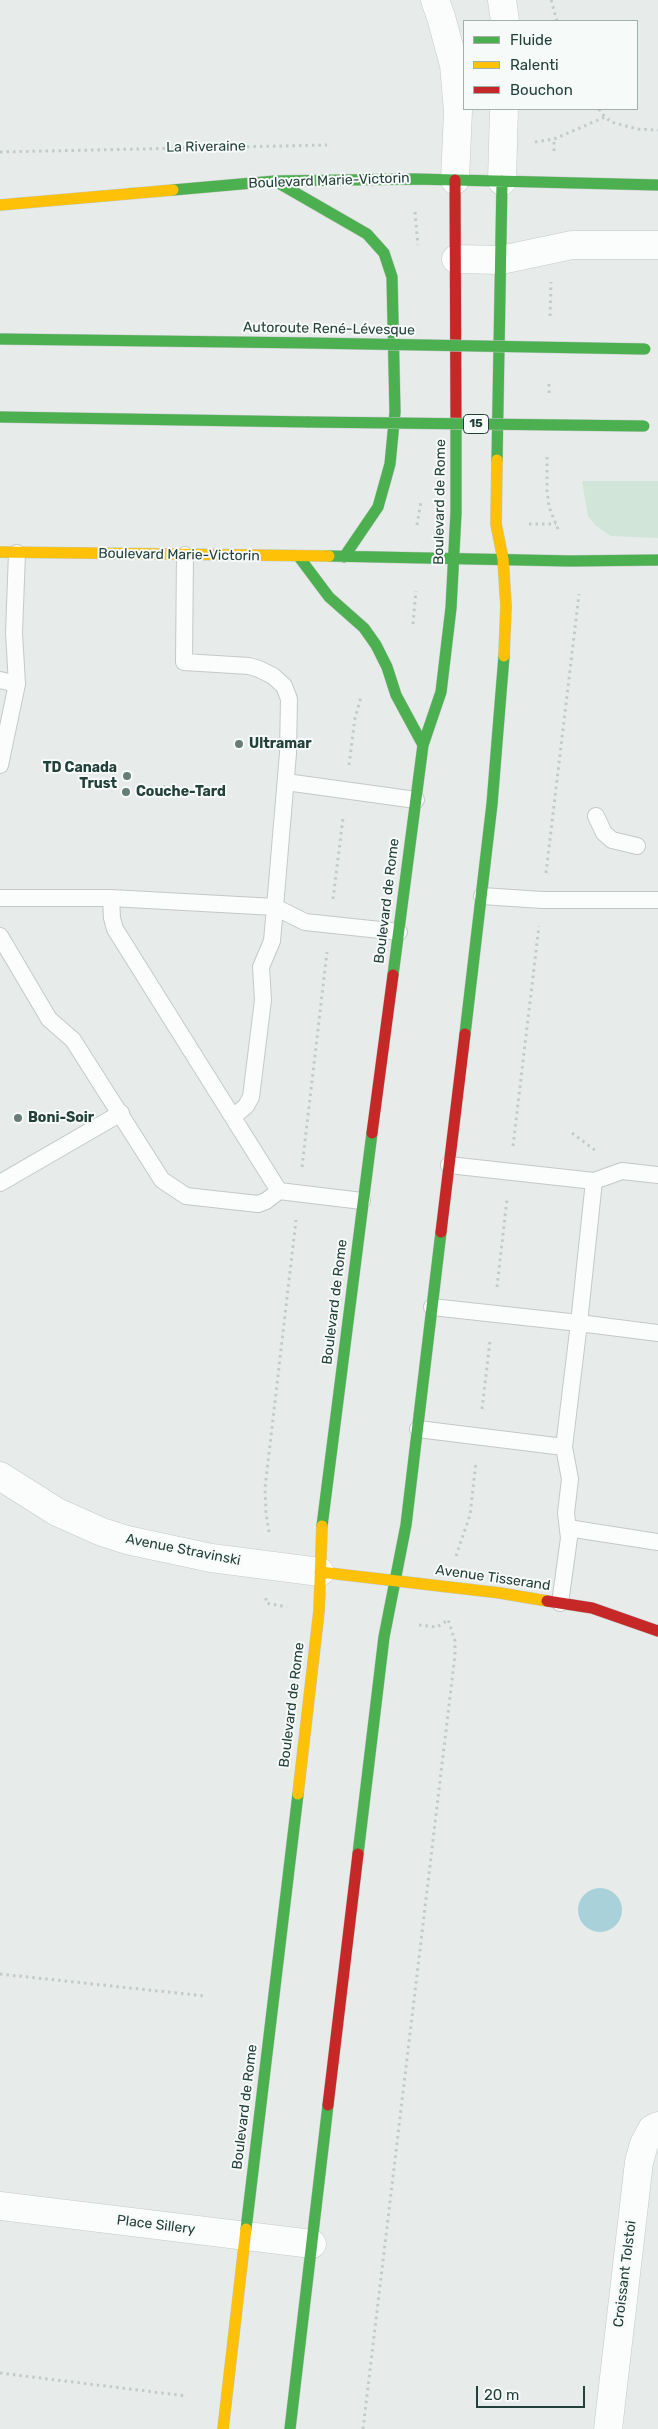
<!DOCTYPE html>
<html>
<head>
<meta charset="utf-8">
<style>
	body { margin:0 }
	#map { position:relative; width:658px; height:2429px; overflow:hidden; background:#e7ecea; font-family:Rubik,sans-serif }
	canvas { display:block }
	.legend { position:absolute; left:463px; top:20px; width:175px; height:90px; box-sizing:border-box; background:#f6faf8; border:1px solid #a2b0ac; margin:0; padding:6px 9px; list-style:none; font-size:15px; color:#24403a }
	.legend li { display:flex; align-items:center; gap:10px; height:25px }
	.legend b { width:25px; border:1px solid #a2b0ac }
	.scale { position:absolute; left:476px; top:2386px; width:109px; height:22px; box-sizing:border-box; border:2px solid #24403a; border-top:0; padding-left:6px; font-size:15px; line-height:18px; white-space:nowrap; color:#24403a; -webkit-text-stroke:4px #f6faf8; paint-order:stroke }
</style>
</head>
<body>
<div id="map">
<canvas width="658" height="2429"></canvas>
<ul class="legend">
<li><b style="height:6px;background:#4caf50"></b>Fluide</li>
<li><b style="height:6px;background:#ffc107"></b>Ralenti</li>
<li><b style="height:6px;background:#c62828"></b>Bouchon</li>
</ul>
<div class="scale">20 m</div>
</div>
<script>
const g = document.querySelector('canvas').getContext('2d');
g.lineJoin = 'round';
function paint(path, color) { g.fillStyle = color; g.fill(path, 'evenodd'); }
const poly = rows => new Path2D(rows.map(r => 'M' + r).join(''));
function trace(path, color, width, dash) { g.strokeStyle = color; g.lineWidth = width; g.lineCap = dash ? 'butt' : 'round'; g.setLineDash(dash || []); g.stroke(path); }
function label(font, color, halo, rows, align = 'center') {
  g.font = font + ' Rubik,sans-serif'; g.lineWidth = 4; g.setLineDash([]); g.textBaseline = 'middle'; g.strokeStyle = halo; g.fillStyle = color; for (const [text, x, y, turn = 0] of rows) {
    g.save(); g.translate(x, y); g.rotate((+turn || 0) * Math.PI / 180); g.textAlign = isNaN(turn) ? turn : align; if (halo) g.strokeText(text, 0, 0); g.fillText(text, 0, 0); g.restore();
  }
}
const green = poly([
	[582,481,658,481,658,538,611,536,596,526,588,516]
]);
const water = poly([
	'578 1910a22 22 0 1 1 44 0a22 22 0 1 1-44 0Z'
]);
const path = poly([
	[551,0,557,21],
	[599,109,605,117,611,122,637,129,658,130],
	[535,142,554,139,605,117],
	[554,151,554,139],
	[0,152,327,145],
	[415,212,418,245],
	[550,316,551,282],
	[549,393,549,380],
	[547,457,547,490,549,507,558,529],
	[529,524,556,524],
	[417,525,421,501],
	[413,624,416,591],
	[349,765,355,718,361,697],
	[137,787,183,787],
	[546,873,579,594],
	[333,899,343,818],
	[572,1133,596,1151],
	[513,1146,539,926],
	[302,1167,327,952],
	[497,1287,507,1199],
	[482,1409,490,1341],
	[269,1532,266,1513,265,1488,296,1220],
	[456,1556,470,1515,476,1462],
	[266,1598,266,1603,287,1607],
	[419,1625,437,1627,448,1620],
	[0,1974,205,1996],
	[0,2373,186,2396],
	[363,2429,455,1655,455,1641,448,1619]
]);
const lane = poly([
	[185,555,184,662,249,666,259,669,273,676,284,686,289,699,288,753,275,907,305,922,399,932],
	[0,680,17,684],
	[0,765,17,684,14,633,17,553],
	[286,782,416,800],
	[596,816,604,833,612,840,637,846],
	[482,896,542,900,658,900],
	[0,898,111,898,275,907,272,941,261,967,263,1000,251,1097,246,1106,233,1117],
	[111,898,112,918,115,929,279,1191,362,1201],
	[0,936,49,1019,73,1040,162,1180,186,1196,258,1204,266,1201,279,1191],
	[449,1165,594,1181,579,1323,658,1333],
	[594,1181,622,1171,658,1175],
	[0,1183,121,1113],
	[432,1307,579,1323,564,1447],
	[418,1429,564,1447,570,1479,566,1513,569,1538,560,1603],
	[568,1528,658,1542]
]);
const street = poly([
	[435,0,441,17,454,65,458,111,455,180],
	[502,0,505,21],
	[502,181,504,109],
	[456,259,501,260,572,245,658,245],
	[0,1476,57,1512,102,1532,127,1540,211,1558,320,1572],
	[0,2206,312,2244],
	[608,2429,639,2162,644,2144,652,2129,658,2126]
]);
const fast = poly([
	[275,181,367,234,384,253,392,277,395,412,390,464,378,507,344,557],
	[173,190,275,181,415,179,658,185],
	[0,339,310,343],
	[0,417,309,422],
	[497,460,502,181],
	[329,556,570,561,658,560],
	[299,557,329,597,364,628,376,645,387,667,396,695,423,745],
	[393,975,423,745,441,692,451,608,456,513,456,424],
	[465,1034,492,804,504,656],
	[322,1526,372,1133],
	[358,1854,384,1637,406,1525,441,1232],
	[246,2229,298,1794],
	[290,2429,328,2105]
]);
const slow = poly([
	[0,205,173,190],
	[497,460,496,524,503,559,506,606,504,656],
	[0,552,329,556],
	[320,1572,500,1593,547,1601],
	[298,1794,319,1611,322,1526],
	[223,2429,246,2229]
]);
const jam = poly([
	[455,180,456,424],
	[372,1133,393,975],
	[441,1232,465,1034],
	[547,1601,592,1608,658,1631],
	[328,2105,358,1854]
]);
const fastBridge = poly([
	[310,343,645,349],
	[309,422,644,426]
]);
const markers = [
	[239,744,5,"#687c78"],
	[127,776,5,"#687c78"],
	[126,792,5,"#687c78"],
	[18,1118,5,"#687c78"]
];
const shields = [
	[476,424,25]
];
const shieldNames = [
	["15",476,424]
];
const streetNames = [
	["La Riveraine",206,147,-1],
	["Boulevard Marie-Victorin",329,181,-2],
	["Autoroute René-Lévesque",329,329,1],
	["Boulevard de Rome",440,502,-89],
	["Boulevard Marie-Victorin",179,555,1],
	["Boulevard de Rome",387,901,-83],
	["Boulevard de Rome",335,1302,-83],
	["Avenue Stravinski",183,1550,11],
	["Avenue Tisserand",493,1578,8],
	["Boulevard de Rome",292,1705,-83],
	["Boulevard de Rome",245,2107,-83],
	["Place Sillery",156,2225,7],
	["Croissant Tolstoi",625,2274,-83]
];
const poiNames = [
	["Ultramar",249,744],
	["TD Canada",117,768,"right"],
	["Trust",117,784,"right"],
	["Couche-Tard",136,792],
	["Boni-Soir",28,1118]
];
paint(green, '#d1e5d8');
paint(water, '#a9d1d9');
trace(lane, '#c4c9c7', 18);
trace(street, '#c4c9c7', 29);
trace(fast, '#c2cac7', 12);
trace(slow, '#c2cac7', 12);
trace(jam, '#c2cac7', 12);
trace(path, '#c3cbca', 3, [2.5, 4]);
trace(lane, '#fbfcfc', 16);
trace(street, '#fbfcfc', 28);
trace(fast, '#4caf50', 11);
trace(slow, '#ffc107', 11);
trace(jam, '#c62828', 11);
trace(fastBridge, '#c2cac9', 12, []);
trace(fastBridge, '#4caf50', 11);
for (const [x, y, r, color] of markers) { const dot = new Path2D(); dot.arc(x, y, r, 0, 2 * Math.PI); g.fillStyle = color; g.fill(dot); trace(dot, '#f6faf8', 2); }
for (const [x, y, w] of shields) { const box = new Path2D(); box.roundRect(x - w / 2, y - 9.5, w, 19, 4); g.fillStyle = '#f6faf8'; g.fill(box); trace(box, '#24403a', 1); }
label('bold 12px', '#24403a', null, shieldNames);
label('14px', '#24403a', '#f6faf8', streetNames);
label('bold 14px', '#24403a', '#f6faf8', poiNames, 'left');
</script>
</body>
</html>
